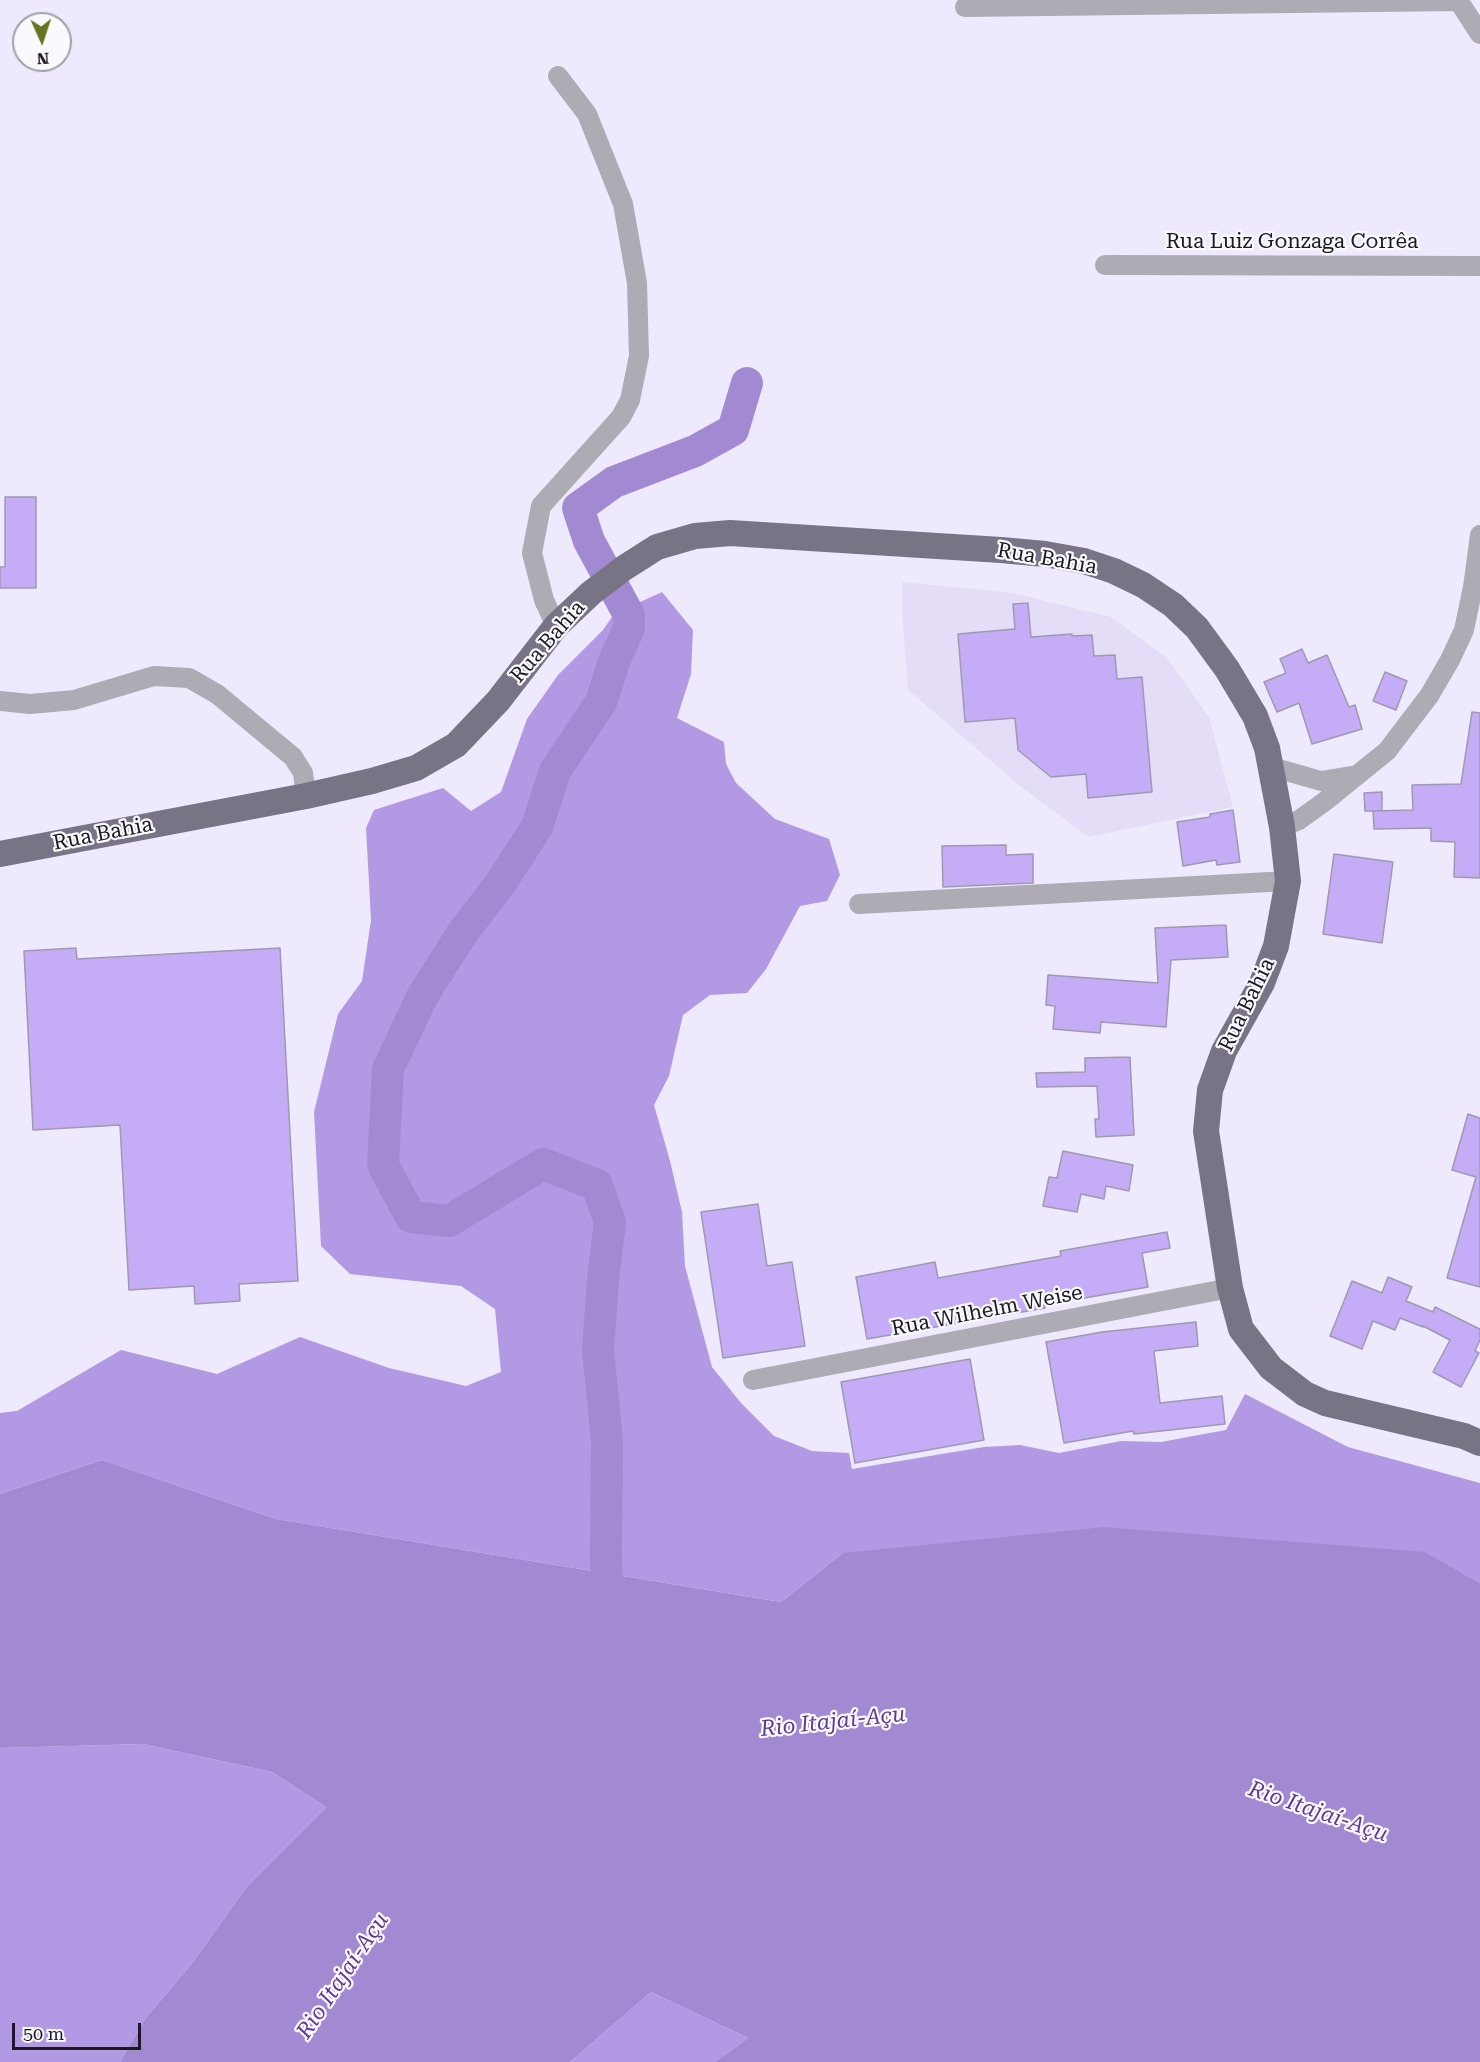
<!DOCTYPE html>
<html>
<head>
<meta charset="utf-8">
<style>
	body { margin:0 }
	#map { position:relative; width:1480px; height:2062px; overflow:hidden; background:#efe9fd; font-family:"Roboto Serif",serif }
	canvas { display:block }
	.north { position:absolute; left:12px; top:12px; width:60px; height:60px; box-sizing:border-box; background:#faf9fe; border:2px solid #a19fa6; border-radius:50%; rotate:177deg; font-size:16px; font-weight:700; line-height:24px; text-align:center; color:#1c1922 }
	.north::after { content:''; display:block; margin:auto; width:21px; height:27px; background:#667421; clip-path:polygon(50% 0,100% 100%,50% 72%,0 100%) }
	.scale { position:absolute; left:12px; top:2023px; width:129px; height:27px; box-sizing:border-box; border:3px solid #1c1922; border-top:0; padding-left:8px; font-size:18px; line-height:21px; white-space:nowrap; color:#1c1922; -webkit-text-stroke:4px #faf9fe; paint-order:stroke }
</style>
</head>
<body>
<div id="map">
<canvas width="1480" height="2062"></canvas>
<div class="north">N</div>
<div class="scale">50 m</div>
</div>
<script>
const g = document.querySelector('canvas').getContext('2d');
g.lineJoin = 'round';
function paint(path, color) { g.fillStyle = color; g.fill(path, 'evenodd'); }
const poly = rows => new Path2D(rows.map(r => 'M' + r).join(''));
function trace(path, color, width, dash) { g.strokeStyle = color; g.lineWidth = width; g.lineCap = dash ? 'butt' : 'round'; g.setLineDash(dash || []); g.stroke(path); }
function label(font, color, halo, rows, align = 'center') {
  g.font = font + ' "Roboto Serif",serif'; g.lineWidth = 4.5; g.setLineDash([]); g.textBaseline = 'middle'; g.strokeStyle = halo; g.fillStyle = color; for (const [text, x, y, turn = 0] of rows) {
    g.save(); g.translate(x, y); g.rotate((+turn || 0) * Math.PI / 180); g.textAlign = isNaN(turn) ? turn : align; if (halo) g.strokeText(text, 0, 0); g.fillText(text, 0, 0); g.restore();
  }
}
const built = poly([
	[902,582,1013,593,1111,617,1167,658,1209,717,1233,807,1089,837,1020,786,908,690,903,625]
]);
const forest = poly([
	[662,592,693,630,691,674,677,718,724,742,726,764,736,783,775,819,829,839,840,875,827,901,800,906,766,969,747,993,710,995,683,1015,669,1076,654,1105,670,1161,682,1212,685,1266,712,1367,741,1403,774,1436,812,1451,849,1453,852,1469,984,1447,1020,1445,1059,1453,1121,1441,1161,1442,1226,1430,1245,1394,1348,1447,1480,1483,1480,1583,1424,1552,843,1553,781,1602,276,1519,102,1460,0,1494,0,1413,17,1411,121,1350,217,1374,300,1337,389,1368,466,1386,501,1372,495,1309,461,1286,350,1274,321,1246,314,1112,338,1014,362,981,371,920,366,828,374,810,443,788,471,811,501,792,527,719,558,675,603,630,614,614],
	[143,1744,272,1772,326,1807,248,1885,193,1962,145,2019,120,2062,0,2062,0,1748],
	[651,1992,748,2038,715,2062,570,2062]
]);
const water = poly([
	[102,1460,276,1519,781,1602,843,1553,1105,1527,1425,1552,1480,1583,1480,2062,715,2062,748,2038,651,1992,570,2062,120,2062,145,2019,193,1962,248,1885,326,1807,272,1772,143,1744,0,1748,0,1494]
]);
const river = poly([
	[609,1617,606,1561,607,1441,598,1350,603,1279,610,1222,597,1185,543,1164,449,1221,411,1217,383,1165,388,1069,423,995,463,932,500,884,537,827,555,771,601,702,615,659,629,628,629,615,589,541,578,508,614,482,695,451,733,430,747,383]
]);
const building = poly([
	[5,497,36,497,36,588,0,588,0,567,5,567,5,497],
	[1028,603,1031,637,1072,634,1072,636,1092,635,1094,656,1115,655,1117,679,1142,677,1152,792,1088,798,1086,774,1051,777,1018,750,1015,718,965,722,958,634,1015,629,1013,604,1028,603],
	[1302,649,1308,663,1327,655,1349,707,1355,705,1362,729,1312,744,1299,703,1277,712,1264,682,1286,673,1280,659,1302,649],
	[1385,672,1407,681,1396,710,1373,701,1385,672],
	[1472,712,1480,713,1480,878,1454,877,1455,842,1431,841,1431,828,1374,829,1373,811,1413,810,1412,785,1461,784,1472,712],
	[1382,792,1382,811,1365,811,1364,793,1382,792],
	[1233,810,1240,862,1217,865,1216,860,1183,866,1177,822,1210,817,1210,814,1233,810],
	[1006,845,1006,855,1033,854,1033,883,943,887,942,846,1006,845],
	[1334,854,1393,862,1382,943,1323,934,1334,854],
	[1226,925,1228,957,1171,960,1166,1027,1101,1022,1100,1033,1053,1029,1055,1006,1046,1005,1048,975,1158,983,1155,928,1226,925],
	[76,948,77,959,280,948,298,1281,239,1284,240,1301,195,1304,194,1286,129,1290,120,1125,33,1130,24,951,76,948],
	[1130,1057,1134,1135,1096,1137,1095,1119,1099,1119,1097,1086,1037,1087,1036,1073,1085,1072,1085,1058,1130,1057],
	[1468,1114,1480,1118,1480,1287,1447,1278,1476,1177,1452,1170,1468,1114],
	[1063,1151,1133,1165,1129,1191,1106,1186,1104,1199,1081,1194,1077,1212,1043,1206,1049,1177,1057,1178,1063,1151],
	[758,1204,767,1266,792,1262,805,1346,723,1358,701,1212,758,1204],
	[1167,1232,1170,1248,1142,1253,1148,1287,1044,1305,1045,1308,867,1339,856,1277,935,1262,938,1278,1061,1256,1060,1251,1167,1232],
	[1388,1277,1412,1287,1406,1301,1433,1312,1435,1307,1480,1329,1480,1340,1475,1351,1479,1353,1461,1387,1433,1372,1450,1340,1423,1326,1423,1327,1400,1318,1395,1330,1373,1321,1362,1349,1330,1336,1352,1281,1382,1293,1388,1277],
	[1196,1322,1198,1346,1154,1351,1160,1403,1222,1396,1225,1424,1134,1434,1133,1431,1064,1443,1046,1342,1102,1332,1196,1322],
	[970,1359,984,1440,855,1463,841,1382,970,1359]
]);
const minor = poly([
	[1458,0,1480,34],
	[965,7,1459,1],
	[1105,265,1480,266],
	[556,626,544,600,532,553,541,506,621,417,630,400,639,356,637,283,623,204,587,114,558,76],
	[0,701,30,704,74,700,154,676,189,678,217,694,293,757,303,773,306,796],
	[1272,767,1321,781,1357,775],
	[1282,827,1299,820,1324,802,1387,751,1429,696,1450,660,1464,630,1473,587,1480,535],
	[859,904,1288,881],
	[753,1380,1230,1288]
]);
const major = poly([
	[0,854,306,796,372,781,416,768,456,745,498,701,556,626,591,593,624,568,657,547,695,536,730,533,1001,550,1045,554,1084,561,1114,571,1143,585,1173,605,1197,628,1227,669,1255,716,1267,748,1282,827,1288,881,1276,946,1262,983,1224,1051,1210,1090,1206,1131,1230,1288,1241,1329,1271,1368,1305,1394,1325,1403,1464,1436,1480,1443]
]);
const streetNames = [
	["Rua Luiz Gonzaga Corrêa",1292,242],
	["Rua Bahia",1047,559,10],
	["Rua Bahia",548,642,-49],
	["Rua Bahia",103,834,-11],
	["Rua Bahia",1247,1005,-64],
	["Rua Wilhelm Weise",987,1311,-11]
];
const waterNames = [
	["Rio Itajaí-Açu",833,1722,-6],
	["Rio Itajaí-Açu",1318,1812,19],
	["Rio Itajaí-Açu",343,1976,-56]
];
paint(built, '#e5ddf7');
paint(forest, '#b199e3');
paint(water, '#a28ad3');
trace(river, '#a28ad3', 32);
paint(building, '#c4acf7');
trace(building, '#9f99b0', 1.5);
trace(minor, '#aeabb5', 20);
trace(major, '#797386', 26);
label('21px', '#1c1922', '#faf9fe', streetNames);
label('italic 22px', '#5e3b92', '#faf9fe', waterNames);
</script>
</body>
</html>
